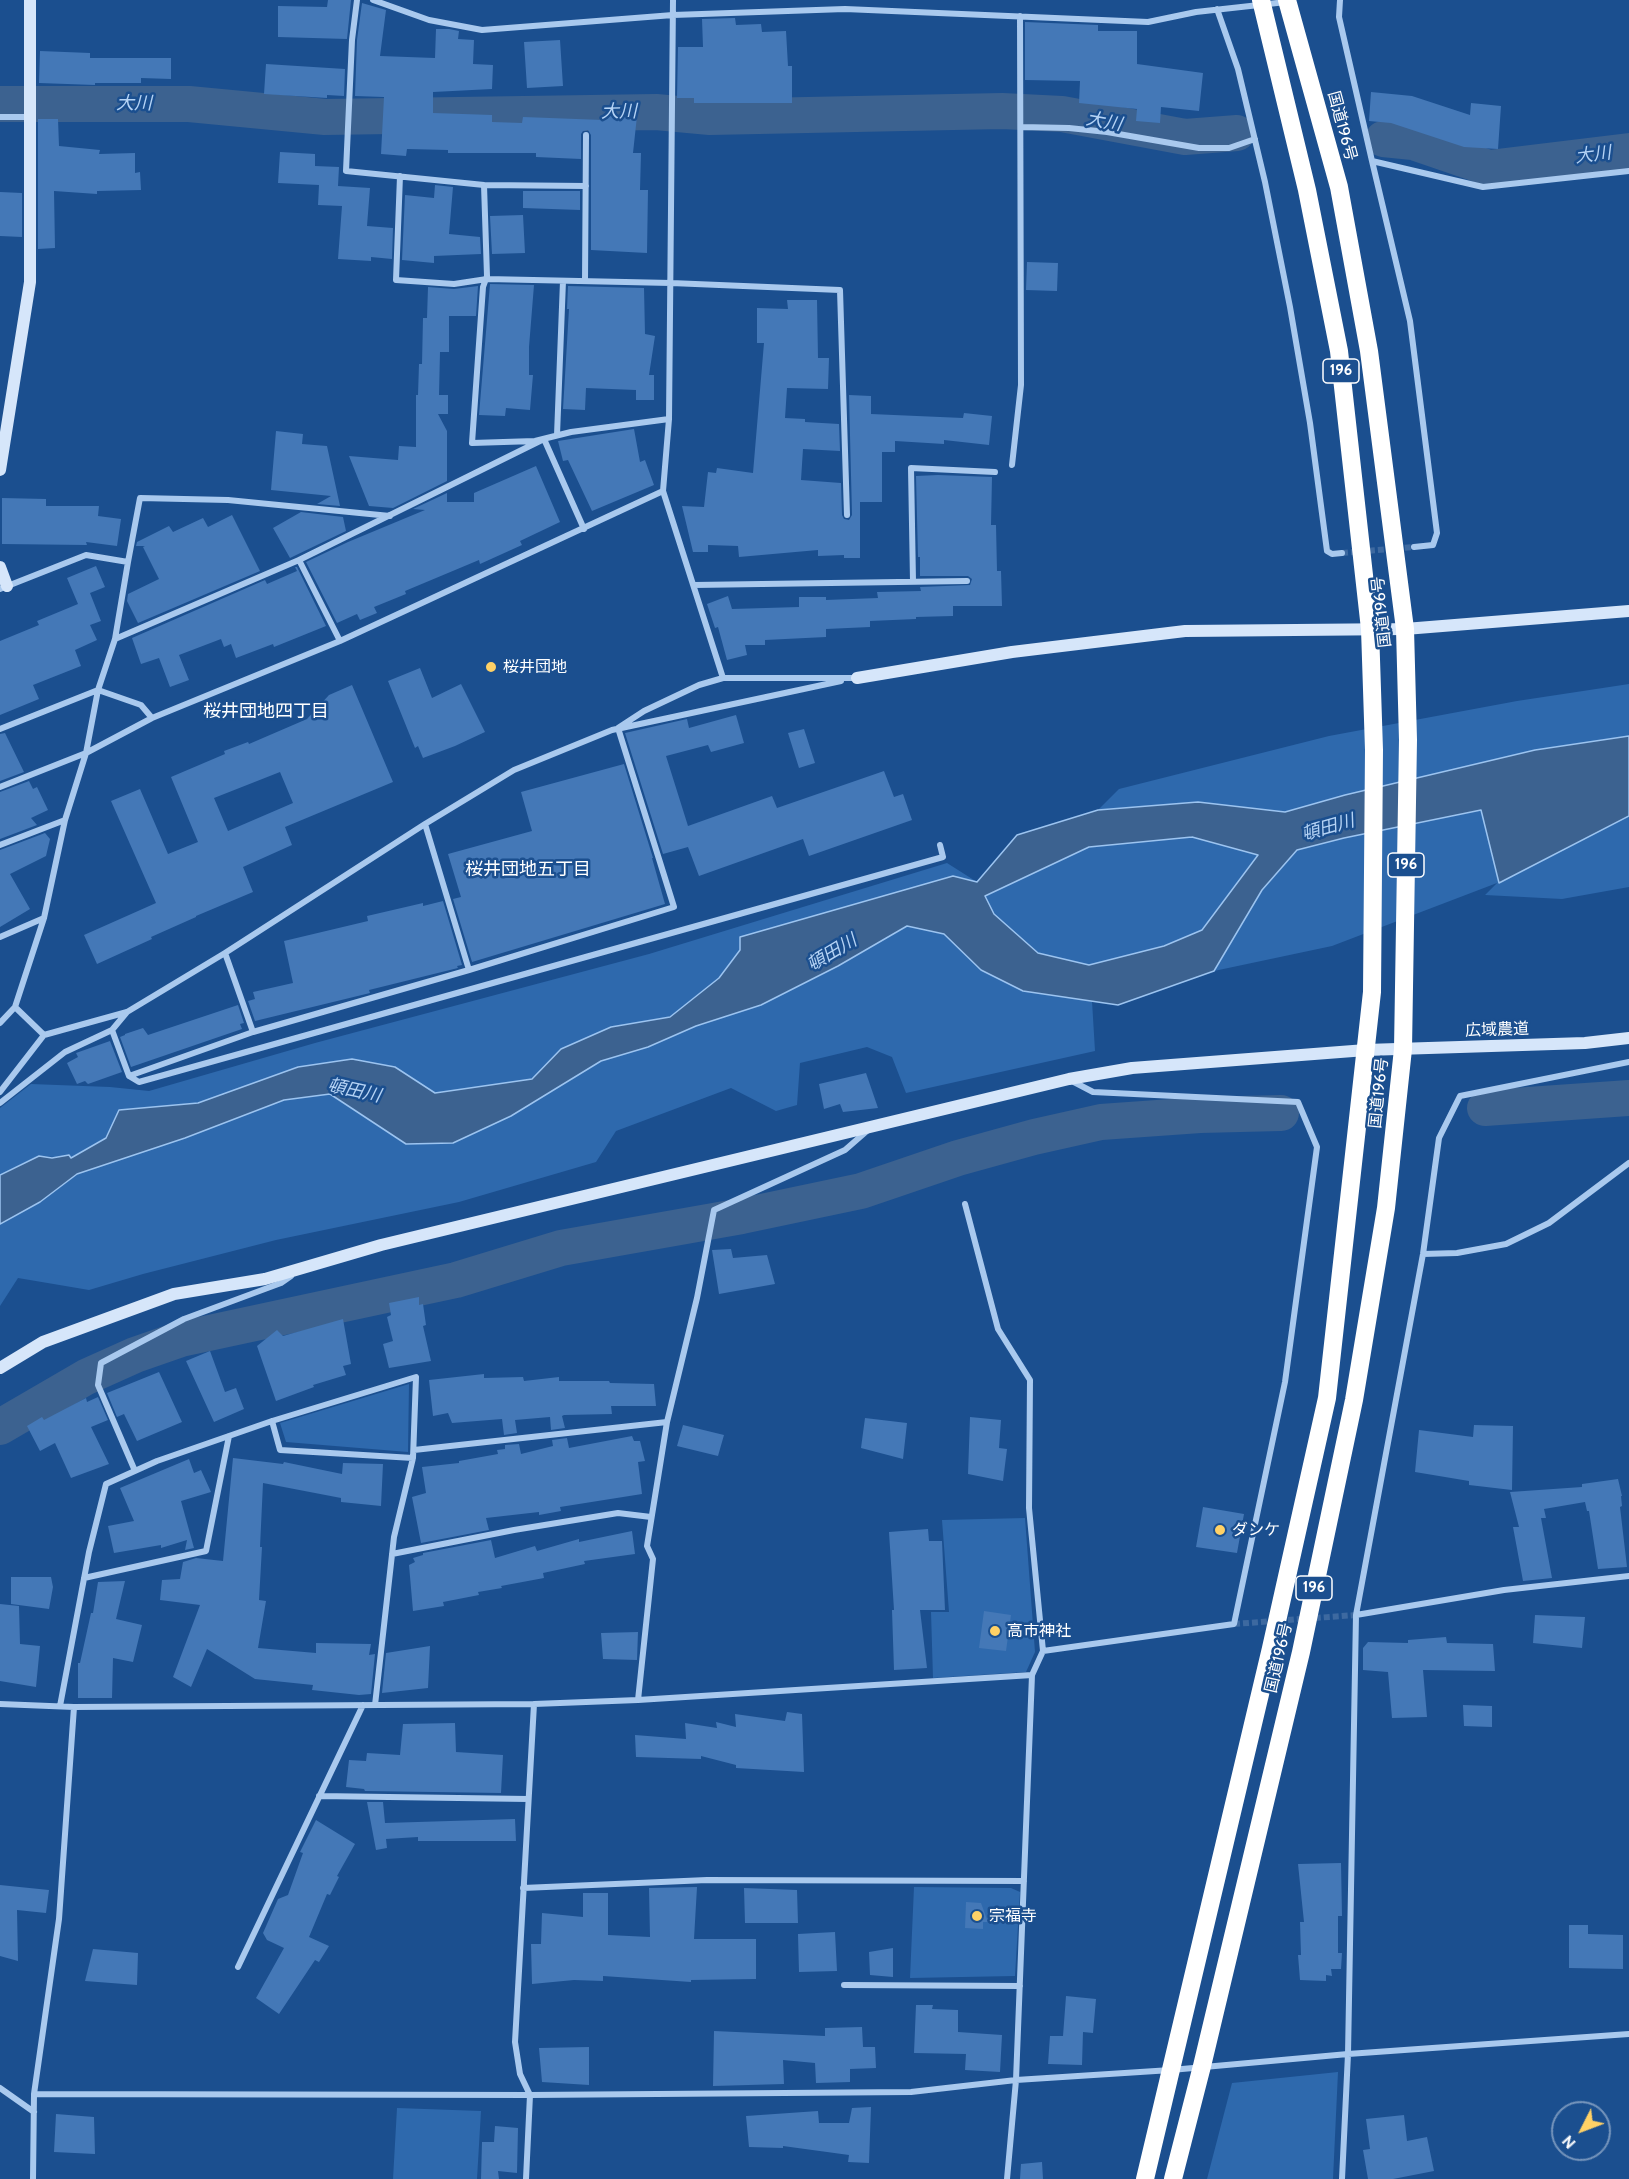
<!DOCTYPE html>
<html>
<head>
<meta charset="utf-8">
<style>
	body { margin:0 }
	#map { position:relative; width:1629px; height:2179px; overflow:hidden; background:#1b4f8f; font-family:Cabin,sans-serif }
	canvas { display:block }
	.north { position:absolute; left:1551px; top:2101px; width:60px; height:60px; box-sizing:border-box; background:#1b4f8f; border:2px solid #7695bc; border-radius:50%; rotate:228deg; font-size:16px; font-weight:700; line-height:24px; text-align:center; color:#fff }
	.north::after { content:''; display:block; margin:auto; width:21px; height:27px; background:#ffd166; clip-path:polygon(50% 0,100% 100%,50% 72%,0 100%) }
</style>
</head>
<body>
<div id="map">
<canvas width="1629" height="2179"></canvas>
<div class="north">N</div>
</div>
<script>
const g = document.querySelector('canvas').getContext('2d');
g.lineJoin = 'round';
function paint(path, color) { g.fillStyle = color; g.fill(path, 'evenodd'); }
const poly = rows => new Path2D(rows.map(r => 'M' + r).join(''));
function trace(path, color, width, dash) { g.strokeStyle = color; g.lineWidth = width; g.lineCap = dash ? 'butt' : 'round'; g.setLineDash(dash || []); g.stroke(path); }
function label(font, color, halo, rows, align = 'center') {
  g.font = font + ' Cabin,"Noto Sans JP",sans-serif'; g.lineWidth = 5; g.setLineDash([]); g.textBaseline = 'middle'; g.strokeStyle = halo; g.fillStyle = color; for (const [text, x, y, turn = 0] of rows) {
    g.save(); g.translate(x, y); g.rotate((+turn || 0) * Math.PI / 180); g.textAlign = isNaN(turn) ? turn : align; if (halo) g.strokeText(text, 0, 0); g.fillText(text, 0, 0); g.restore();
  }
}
const green = poly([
	[1629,684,1629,736,1535,750,1345,795,1285,813,1198,802,1098,810,1119,789,1329,736,1517,701],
	[1482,810,1500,882,1629,816,1629,887,1562,899,1485,895,1497,883,1332,946,1214,971,1262,890,1297,850,1344,838],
	[1192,837,1258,854,1202,930,1164,946,1089,965,1038,953,993,914,985,896,1089,847],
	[947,863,977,882,740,950,719,978,670,1017,611,1027,532,1083,435,1093,395,1067,352,1059,298,1067,198,1103,119,1110,106,1138,71,1158,39,1156,0,1175,0,1108,31,1084,110,1087,149,1091,315,1043,649,954],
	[907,926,944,934,981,970,1023,991,1092,1001,1095,1051,906,1093,892,1057,867,1047,800,1063,797,1105,776,1111,731,1088,616,1131,596,1162,459,1202,276,1240,143,1274,89,1290,18,1278,0,1306,0,1224,40,1202,77,1174,185,1138,284,1100,330,1094,406,1144,511,1116,601,1061,648,1047,696,1026,761,1005,838,966],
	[409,1384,408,1452,286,1442,280,1423],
	[1025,1518,1035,1652,1026,1672,933,1678,931,1612,949,1612,942,1520],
	[914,1887,1011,1888,1020,1892,1015,1976,910,1978],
	[1338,2072,1333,2179,1207,2179,1232,2083],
	[397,2108,481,2111,477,2179,393,2179]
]);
const water = poly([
	[1629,736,1629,816,1499,883,1481,810,1344,838,1297,850,1262,890,1214,971,1118,1005,1023,991,981,970,944,934,907,926,838,966,761,1005,696,1026,648,1047,601,1061,511,1116,453,1143,406,1144,330,1094,284,1100,185,1138,77,1174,40,1202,0,1224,0,1175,39,1156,52,1158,69,1155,71,1158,106,1138,119,1110,198,1103,298,1067,352,1059,395,1067,435,1093,532,1079,561,1049,611,1027,670,1017,719,978,740,950,740,937,953,876,977,882,1017,835,1098,810,1198,802,1285,812,1345,795,1535,750,1629,736],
	[1192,837,1258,855,1202,930,1164,946,1089,965,1038,953,994,914,985,896,1089,847,1192,837]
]);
const river = poly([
	[0,104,189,104,325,117,656,112,710,117,1002,111,1062,114,1185,137,1237,133],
	[1383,139,1413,142,1489,168,1629,151],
	[1485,1108,1629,1098],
	[0,1427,86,1377,135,1355,181,1339,456,1280,561,1248,742,1216,861,1191,958,1158,1034,1137,1101,1122,1200,1115,1281,1113]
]);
const building = poly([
	[328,0,351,0,347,39,278,37,278,6,327,7],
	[362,3,386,10,380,56,435,58,436,29,449,29,459,31,458,39,474,40,473,64,493,65,492,89,433,92,433,113,492,115,492,122,522,123,523,117,603,120,603,115,637,116,633,153,641,153,640,190,648,190,647,253,591,250,591,135,588,130,583,131,581,134,581,159,536,157,536,153,448,153,448,150,407,149,406,156,381,154,384,97,355,96,357,40],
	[735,18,736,25,761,24,762,32,786,31,788,66,792,66,792,103,694,103,694,98,677,98,678,47,703,47,702,19],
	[1025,22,1098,25,1098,31,1137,31,1137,64,1203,73,1199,111,1161,107,1160,123,1136,121,1137,109,1079,103,1080,81,1025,80],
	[560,40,563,86,527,88,524,42],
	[40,51,90,53,90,58,171,58,171,79,141,78,141,83,95,83,95,85,39,83],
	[266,64,345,69,344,96,327,95,327,98,264,94],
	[1371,92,1412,96,1470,115,1471,103,1501,106,1498,149,1464,147,1391,123,1369,121],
	[38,119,58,119,59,146,100,150,99,154,135,153,135,173,140,172,141,190,97,191,97,194,54,191,55,248,38,249],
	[280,152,315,154,315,166,339,167,338,186,370,188,367,226,393,228,392,259,371,257,371,261,338,259,342,206,318,205,319,185,278,183],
	[435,185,453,187,449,234,480,237,481,254,434,256,434,263,402,260,405,195,434,198],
	[523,191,580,191,580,210,523,208],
	[0,192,22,193,22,237,0,236],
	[523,215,525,253,492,254,490,216],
	[1027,262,1058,263,1057,291,1026,290],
	[490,284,534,285,529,347,529,375,533,375,530,410,506,408,505,416,479,415],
	[478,286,476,316,449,316,449,352,440,352,439,395,448,395,448,414,438,414,447,431,447,481,393,508,369,506,349,456,398,460,399,446,416,447,416,395,418,395,419,364,422,364,423,318,427,318,428,287,454,289],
	[568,286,644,288,645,334,655,336,649,375,654,375,654,400,636,400,636,390,586,388,585,410,563,409,569,309,567,309],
	[787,300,817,300,818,358,829,358,828,389,787,388,785,418,805,419,805,422,839,424,840,451,803,449,801,480,841,483,842,515,844,519,849,520,852,515,849,395,871,396,871,414,963,418,964,413,992,416,989,445,944,440,944,444,895,441,895,452,882,452,882,502,860,502,860,558,844,558,844,555,818,556,818,550,739,557,738,546,708,545,708,552,693,552,682,506,704,507,708,472,716,473,717,468,753,473,764,343,757,343,757,308,788,309],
	[634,429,640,462,645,460,654,485,592,511,568,460,563,461,558,441],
	[276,431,303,434,302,444,327,446,340,506,317,504,331,496,271,490],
	[536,466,560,522,520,541,522,545,480,564,479,560,405,591,406,594,374,607,377,613,360,620,357,614,337,623,306,562,348,542,425,510,413,509,447,493,447,502,474,502,474,493],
	[938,475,992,477,991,525,996,525,997,571,1001,571,1002,606,953,606,953,616,916,617,916,619,870,621,870,627,826,629,826,637,765,640,765,645,745,645,747,655,727,660,718,627,715,628,707,604,728,596,732,609,799,607,799,597,826,597,826,600,878,598,877,592,921,591,920,587,970,585,972,579,968,576,920,576,920,557,918,557,916,476],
	[2,498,46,499,46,506,99,506,98,516,121,519,117,546,86,542,87,545,2,544],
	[301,512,343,517,346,531,290,558,273,528],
	[232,515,260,571,138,623,127,601,128,594,159,579,143,547,145,546,136,546,137,542,169,526,173,532,203,518,208,527],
	[96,566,105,587,90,593,101,621,90,625,97,640,75,650,81,666,33,685,39,699,0,715,0,641,39,625,37,621,78,604,67,578],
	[295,567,297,567,326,626,274,647,273,644,236,658,231,644,224,647,221,639,179,655,189,680,170,687,159,658,141,664,132,638,265,580,267,584,297,571],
	[420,668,432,698,461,684,485,732,455,746,423,758,418,746,415,748,388,681],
	[352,685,393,782,285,827,292,845,243,867,253,892,196,916,196,917,151,937,152,939,97,964,84,935,156,903,111,801,140,789,168,854,198,842,171,777,225,754,224,751,248,742,249,744,307,719,329,695],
	[280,772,293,803,228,831,214,798],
	[736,715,744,743,711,752,708,745,666,756,688,826,772,796,777,808,884,771,894,797,903,794,912,820,809,856,803,839,699,876,688,847,663,854,625,733,687,719,689,728],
	[804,729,815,763,799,768,788,733],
	[5,733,24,772,0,781,0,734],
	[624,764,653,858,652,858,665,904,472,962,453,899,461,897,448,854,532,831,521,792],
	[29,781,33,789,37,787,48,810,31,818,37,825,0,839,0,792],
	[45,833,50,839,46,856,10,874,30,909,0,927,0,850],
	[443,901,462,965,457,966,458,968,369,990,370,993,255,1021,248,1001,255,999,253,992,293,983,284,941,368,921,367,916,423,903,423,906],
	[238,1005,244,1023,240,1024,242,1029,131,1067,120,1037,125,1035,125,1034,143,1028,148,1035],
	[110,1041,122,1072,88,1084,85,1081,77,1084,67,1063,78,1057,76,1053],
	[866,1073,878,1108,843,1112,840,1104,824,1109,819,1084],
	[731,1249,733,1258,767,1255,775,1284,719,1294,712,1250],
	[419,1297,419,1305,423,1304,426,1325,423,1326,431,1361,389,1368,383,1344,393,1341,387,1317,391,1315,389,1303],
	[343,1319,351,1364,343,1366,346,1375,313,1385,314,1387,276,1401,257,1346,277,1330,283,1336],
	[210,1351,225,1392,236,1388,244,1409,214,1422,186,1361],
	[159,1372,182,1422,137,1441,124,1414,117,1417,107,1393],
	[484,1374,484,1378,523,1377,524,1381,559,1377,559,1381,609,1381,610,1383,654,1384,656,1406,611,1406,612,1414,564,1415,562,1416,565,1428,551,1430,550,1417,515,1420,517,1433,504,1435,502,1419,452,1423,448,1413,433,1416,429,1380],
	[98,1397,108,1420,91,1427,109,1464,71,1478,55,1443,40,1451,27,1426,42,1417,44,1420,86,1398,87,1402],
	[970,1417,1001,1420,999,1448,1007,1449,1003,1481,968,1474],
	[865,1418,907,1423,903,1459,861,1448],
	[683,1425,724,1435,718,1456,677,1446],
	[1474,1425,1513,1426,1512,1490,1469,1485,1469,1481,1415,1472,1419,1430,1473,1437],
	[632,1436,634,1441,640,1441,645,1461,638,1462,642,1494,560,1507,561,1511,539,1515,539,1512,486,1518,489,1530,421,1543,412,1497,426,1493,422,1467,459,1463,459,1461,498,1454,497,1450,505,1449,505,1445,519,1444,521,1454,553,1446,552,1440,567,1438,569,1448],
	[233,1458,283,1464,284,1462,342,1474,343,1463,383,1464,381,1506,341,1502,341,1498,263,1483,260,1547,262,1547,259,1600,266,1601,258,1648,316,1653,316,1643,371,1644,369,1655,375,1654,371,1694,359,1695,312,1690,313,1685,255,1679,207,1649,191,1687,173,1677,200,1605,160,1600,162,1580,180,1579,183,1562,196,1558,223,1561],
	[189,1459,194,1473,201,1470,211,1492,181,1501,194,1548,185,1550,187,1540,161,1548,161,1545,114,1553,108,1526,134,1521,120,1488],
	[1618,1479,1622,1496,1621,1496,1622,1506,1620,1507,1627,1567,1598,1569,1589,1511,1587,1511,1585,1502,1544,1509,1546,1518,1541,1518,1552,1578,1523,1581,1513,1527,1519,1527,1510,1492,1582,1487,1582,1484],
	[1203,1507,1244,1514,1237,1553,1196,1547],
	[928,1529,929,1541,942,1541,945,1610,920,1610,927,1668,894,1670,892,1610,894,1610,889,1532],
	[632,1531,635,1554,584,1561,585,1564,543,1573,544,1578,501,1586,502,1588,478,1592,479,1595,443,1602,444,1606,413,1611,409,1565,415,1562,413,1558,423,1555,423,1553,491,1540,495,1558,535,1546,537,1551,579,1539,579,1542],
	[11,1577,51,1577,53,1587,49,1609,11,1604],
	[125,1581,116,1619,142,1625,133,1662,113,1658,112,1698,78,1698,78,1663,80,1663,91,1613,93,1613,98,1582],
	[0,1604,19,1606,20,1644,40,1646,36,1687,0,1681],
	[984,1611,1011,1615,1006,1651,979,1648],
	[1535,1615,1585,1617,1582,1648,1533,1643],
	[638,1632,637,1660,603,1659,601,1633],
	[1446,1637,1447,1643,1493,1644,1495,1671,1423,1670,1427,1717,1392,1718,1388,1672,1363,1670,1363,1648,1368,1642,1408,1643,1408,1640],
	[430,1646,428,1688,382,1693,386,1653],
	[1463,1705,1492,1706,1492,1727,1464,1726],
	[787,1712,802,1714,804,1772,736,1768,736,1765,701,1756,701,1759,636,1757,635,1735,686,1739,685,1723,717,1728,716,1722,736,1727,735,1714,785,1721],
	[455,1723,456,1752,503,1755,501,1793,365,1791,364,1789,346,1787,349,1760,366,1761,367,1753,400,1755,403,1724],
	[367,1802,383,1802,385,1823,515,1819,516,1841,418,1841,418,1837,386,1839,387,1848,376,1850],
	[316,1820,355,1844,337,1876,339,1877,330,1895,327,1894,309,1937,329,1946,319,1962,315,1960,279,2014,256,1998,284,1948,267,1940,263,1933,278,1899,288,1895,303,1853,300,1852],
	[1341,1863,1342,1916,1338,1916,1338,1953,1342,1953,1341,1969,1331,1969,1332,1976,1326,1975,1326,1981,1300,1980,1298,1955,1301,1955,1300,1922,1304,1922,1298,1864],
	[0,1885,49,1890,46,1913,17,1910,18,1961,0,1956],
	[697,1887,694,1939,756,1939,756,1979,691,1980,691,1982,603,1976,603,1981,574,1980,532,1984,531,1944,541,1944,542,1913,583,1917,583,1893,608,1893,608,1935,650,1937,649,1888],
	[744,1888,797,1890,798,1923,745,1923],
	[966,1902,981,1903,988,1922,983,1922,983,1929,965,1928],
	[1569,1925,1588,1925,1588,1934,1623,1935,1623,1969,1569,1968],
	[835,1932,837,1971,799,1972,798,1934],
	[893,1948,893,1977,870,1975,869,1952],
	[93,1949,138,1953,137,1985,85,1981],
	[1066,1996,1096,1999,1093,2033,1083,2032,1082,2065,1048,2064,1050,2036,1063,2036],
	[916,2005,933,2005,932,2009,958,2010,958,2032,1002,2035,1000,2072,965,2070,966,2054,914,2053],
	[862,2027,863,2047,875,2047,876,2068,850,2069,850,2082,816,2083,815,2063,783,2060,784,2084,713,2086,714,2031,825,2036,825,2028],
	[589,2047,589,2085,542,2082,539,2048],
	[871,2107,869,2163,848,2162,849,2155,783,2146,783,2148,749,2147,746,2116,818,2111,819,2123,849,2123,852,2108],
	[56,2114,94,2117,95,2154,54,2152],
	[1404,2115,1407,2141,1427,2137,1434,2171,1393,2179,1368,2179,1363,2150,1370,2149,1366,2119],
	[495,2126,518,2128,517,2173,498,2171,499,2179,481,2179,482,2142,494,2142],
	[1042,2162,1043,2179,1020,2179,1021,2164]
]);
const streetTunnel = poly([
	[1342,553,1414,547],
	[1234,1624,1356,1615]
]);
const street = poly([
	[357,0,352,40,346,171,484,185,487,276,483,287,472,443,535,441,571,432,669,419],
	[373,0,429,20,482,30,673,15,845,9,1148,22,1196,12,1286,2],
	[673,0,669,419,663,491,723,678],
	[1340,0,1339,17,1372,161,1483,187,1629,171],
	[1217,9,1238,69,1265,182,1290,307,1310,423,1327,551,1332,554,1342,553],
	[0,117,30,117],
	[1021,127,1069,128,1107,132,1199,148,1229,148,1255,139],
	[1372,161,1410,321,1437,533,1433,545,1414,547],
	[400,176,396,280,454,284,487,279,671,283,840,290,847,515],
	[484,185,586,186],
	[585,281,586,135],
	[557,435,563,281],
	[1012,465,1021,385,1020,16],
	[299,560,340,641],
	[128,562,140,498,228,500,390,516],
	[913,581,911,468,995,472],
	[694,585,967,581],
	[0,589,86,555,128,562,115,639,98,690,86,753,65,820,0,845],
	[115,639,299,560,544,439,584,529],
	[0,729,98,690,141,705,152,718],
	[0,787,86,753,152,718,340,641,663,491],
	[0,937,44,918],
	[469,970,425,824,514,770,612,730,841,681],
	[15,1007,44,1035],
	[127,1012,112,1030,129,1076,139,1082,943,857,940,845],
	[0,1023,15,1007,44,918,65,820],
	[253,1032,225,953,425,824],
	[129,1076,253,1032,469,970,674,907,618,728,644,711,699,685,723,678,857,678],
	[0,1092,44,1035,127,1012,225,953],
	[0,1103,65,1052,112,1030],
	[965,1204,998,1329,1030,1380,1029,1508,1043,1651],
	[1423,1254,1457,1253,1506,1244,1549,1223,1629,1163],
	[272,1421,280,1450,413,1458],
	[414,1450,667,1422],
	[135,1471,98,1385,101,1363,184,1319,281,1283,291,1276],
	[392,1554,514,1530,618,1513,651,1517],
	[84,1578,206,1551,229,1436],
	[1356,1615,1504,1590,1629,1576],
	[638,1700,653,1559,647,1546,667,1422,697,1298,714,1210,845,1150,868,1130],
	[0,1704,74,1707,534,1704,638,1700,1032,1675],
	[60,1706,89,1552,106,1484,157,1461,272,1421,416,1377,413,1458,394,1537,375,1705],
	[319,1796,528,1799],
	[523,1888,707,1880,1024,1881],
	[238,1967,363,1705],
	[844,1985,1020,1986],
	[0,2088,34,2112],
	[34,2094,59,1919,74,1707],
	[33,2179,34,2094,530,2095,911,2092,1016,2080,1171,2070,1348,2054,1629,2034],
	[526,2179,530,2095,520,2074,515,2042,534,1704],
	[1007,2179,1016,2080,1032,1675,1043,1651,1234,1624,1285,1382,1317,1147,1298,1102,1093,1092,1072,1081],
	[1342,2179,1348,2054,1356,1615,1423,1254,1439,1138,1460,1096,1629,1062]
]);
const secondary = poly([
	[0,470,30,282,30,0],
	[0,567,7,586],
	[857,678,1012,652,1185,631,1405,629,1629,611],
	[0,1368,43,1342,174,1294,265,1279,381,1245,1069,1079,1132,1068,1366,1050,1585,1043,1629,1038]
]);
const highway = poly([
	[1145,2179,1271,1648,1327,1398,1372,992,1374,750,1370,629,1339,351,1307,190,1261,0],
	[1173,2179,1202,2066,1301,1652,1354,1400,1386,1208,1403,1049,1408,740,1405,629,1369,351,1339,187,1287,0]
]);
const markers = [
	[491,667,6,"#ffd166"],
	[1220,1530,6,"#ffd166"],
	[995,1631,6,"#ffd166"],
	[977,1916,6,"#ffd166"]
];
const shields = [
	[1341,371,36],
	[1406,865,36],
	[1314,1588,36]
];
const shieldNames = [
	["196",1341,371],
	["196",1406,865],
	["196",1314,1588]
];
const streetNames = [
	["国道196号",1342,126,75],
	["国道196号",1382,612,-96],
	["広域農道",1497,1030,-2],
	["国道196号",1379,1093,-84],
	["国道196号",1279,1658,-77]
];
const poiNames = [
	["桜井団地",503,667],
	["ダンケ",1232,1530],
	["高市神社",1007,1631],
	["宗福寺",989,1916]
];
const waterNames = [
	["大川",134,104],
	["大川",619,112,-1],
	["大川",1104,122,10],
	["大川",1593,155,-7],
	["頓田川",1328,828,-16],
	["頓田川",832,953,-31],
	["頓田川",354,1091,12]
];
const neighbourhoodNames = [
	["桜井団地四丁目",266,712],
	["桜井団地五丁目",528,870]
];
paint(green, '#2e69ad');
paint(water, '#3c6290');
trace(water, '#9cc4f0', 1.5);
trace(river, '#3c6290', 36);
paint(building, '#4478b7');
trace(streetTunnel, '#3d69a0', 6, [6, 3]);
trace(street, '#a9c9ee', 6);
trace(secondary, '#d6e6fa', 12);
trace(highway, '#fff', 18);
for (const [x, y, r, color] of markers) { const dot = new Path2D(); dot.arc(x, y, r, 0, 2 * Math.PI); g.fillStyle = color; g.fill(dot); trace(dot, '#1b4f8f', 2); }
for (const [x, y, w] of shields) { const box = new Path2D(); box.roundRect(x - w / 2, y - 12, w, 24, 4.5); g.fillStyle = '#1b4f8f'; g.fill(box); trace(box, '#fff', 1.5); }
label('bold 15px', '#fff', null, shieldNames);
label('16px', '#fff', '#1b4f8f', streetNames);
label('16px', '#fff', '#1b4f8f', poiNames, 'left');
label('italic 18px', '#b5d3f5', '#1b4f8f', waterNames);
label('18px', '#fff', '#1b4f8f', neighbourhoodNames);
</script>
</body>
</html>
